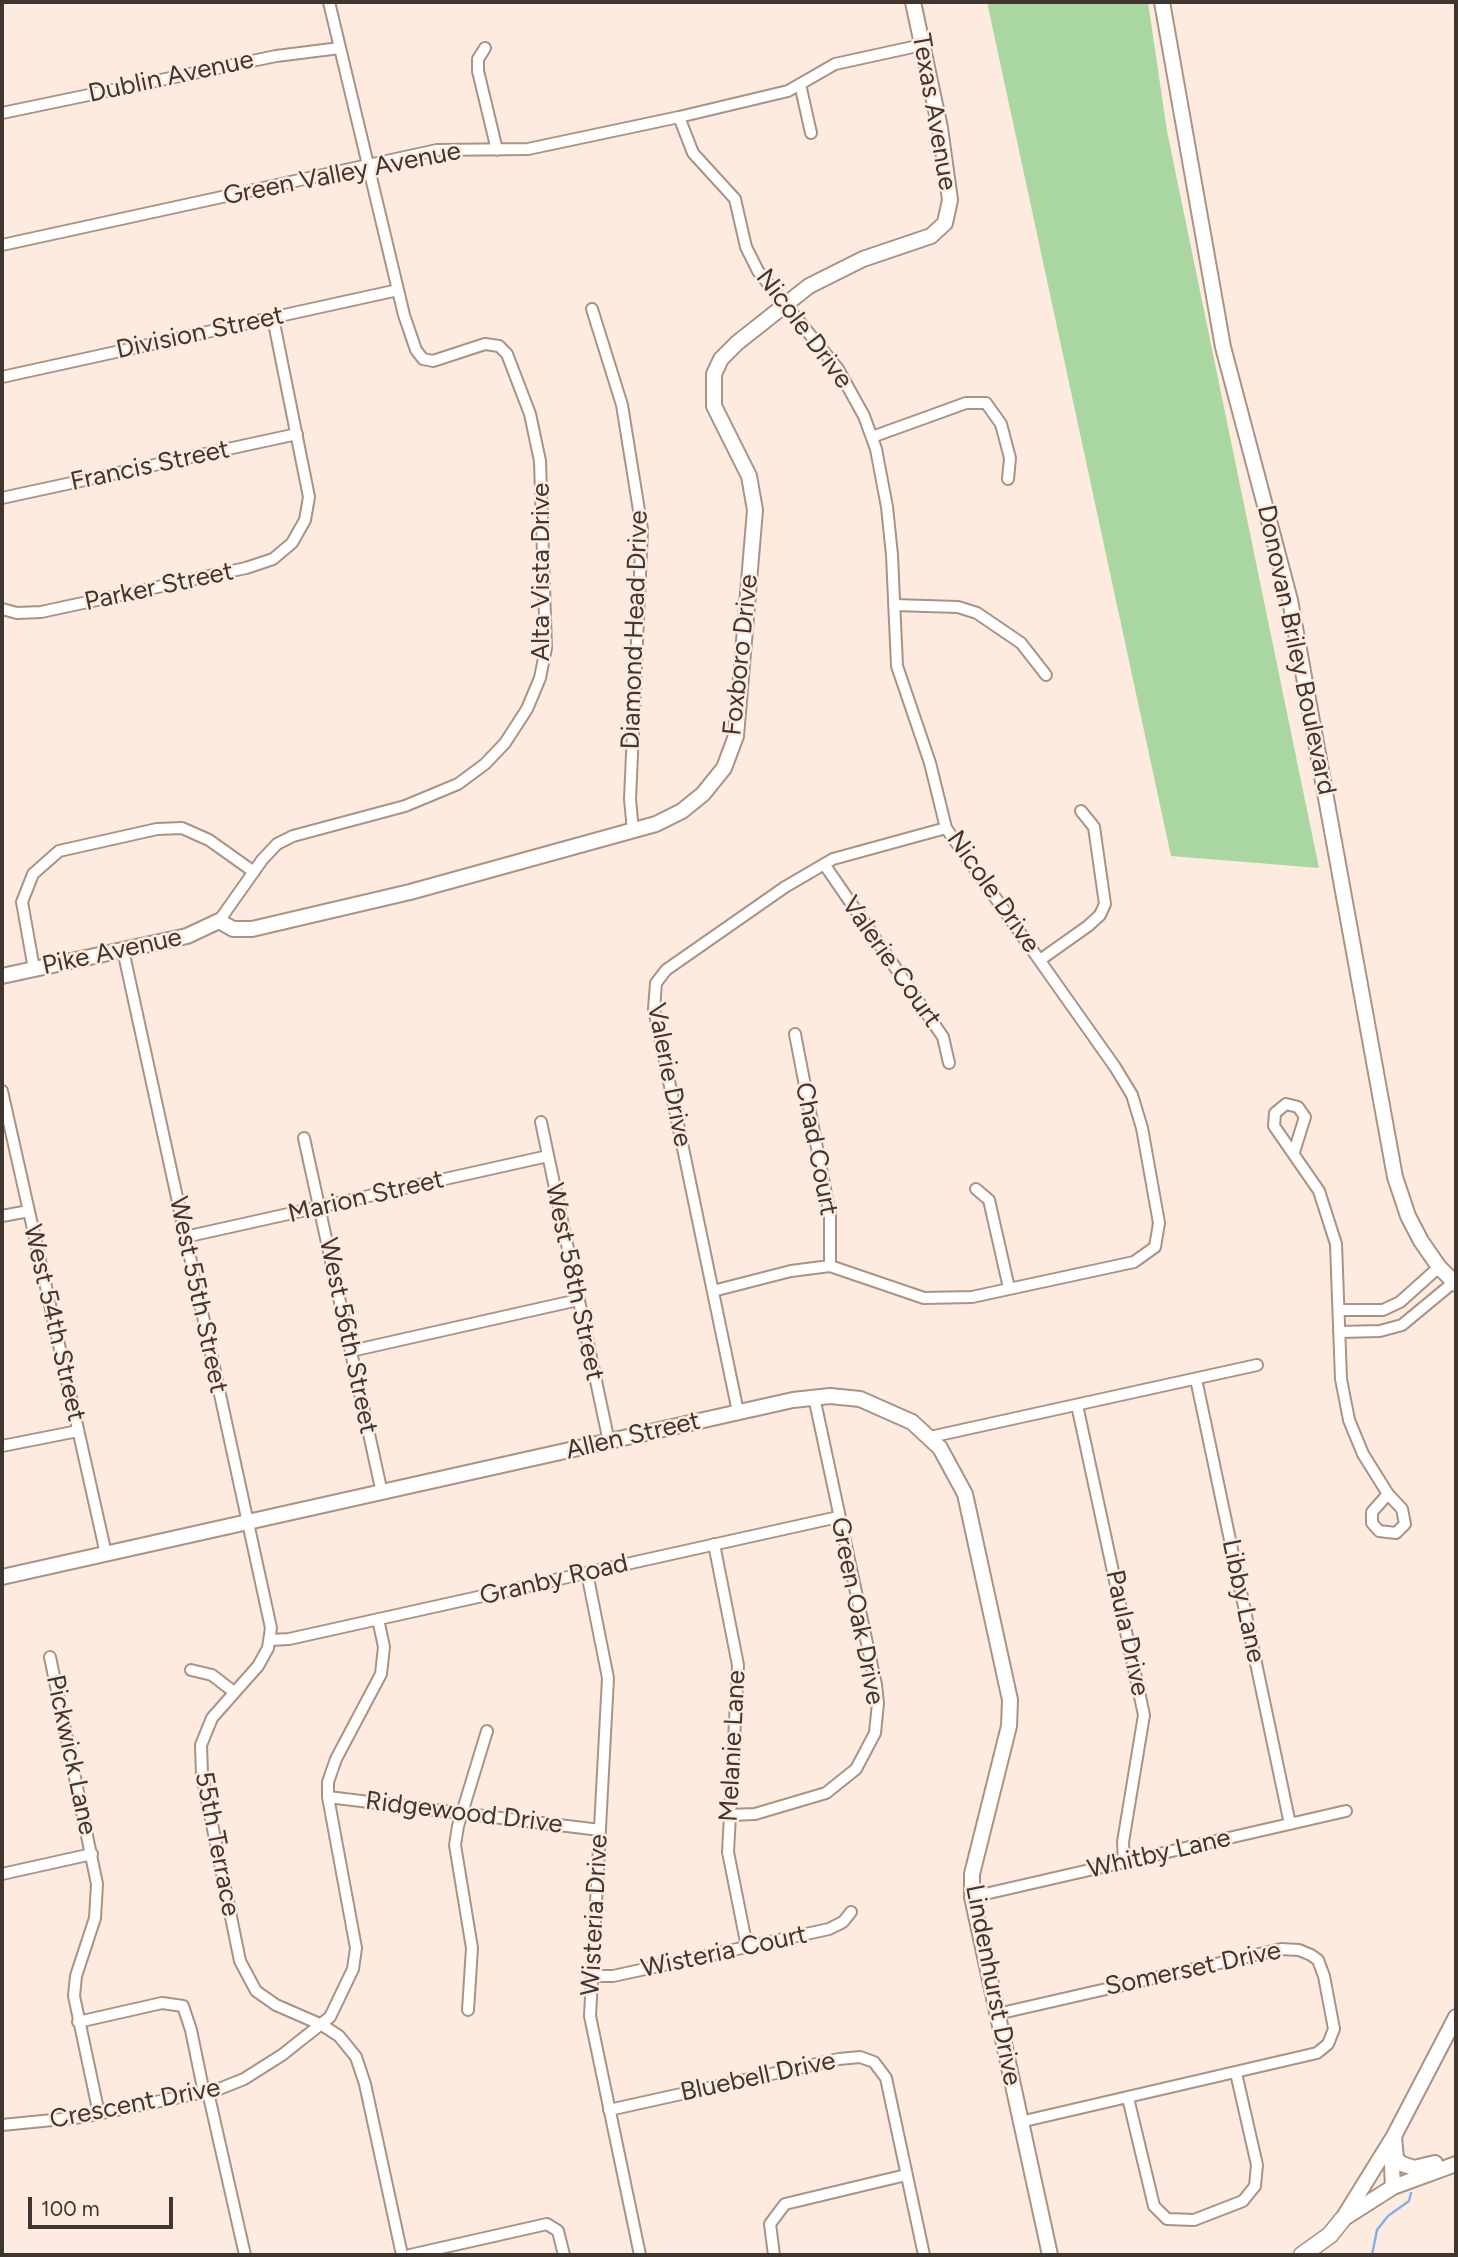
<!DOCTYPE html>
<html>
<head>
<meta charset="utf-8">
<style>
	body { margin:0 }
	#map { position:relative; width:1458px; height:2257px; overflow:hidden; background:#feebdf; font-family:Figtree,sans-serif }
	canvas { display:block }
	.frame { position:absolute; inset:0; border:4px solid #3f3630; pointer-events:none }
	.scale { position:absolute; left:28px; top:2197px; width:145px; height:32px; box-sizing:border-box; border:4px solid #3f3630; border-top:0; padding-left:9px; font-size:21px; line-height:24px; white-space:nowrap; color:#3f3630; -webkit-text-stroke:5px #feebdf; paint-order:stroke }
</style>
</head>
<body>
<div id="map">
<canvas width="1458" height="2257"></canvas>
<div class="frame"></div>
<div class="scale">100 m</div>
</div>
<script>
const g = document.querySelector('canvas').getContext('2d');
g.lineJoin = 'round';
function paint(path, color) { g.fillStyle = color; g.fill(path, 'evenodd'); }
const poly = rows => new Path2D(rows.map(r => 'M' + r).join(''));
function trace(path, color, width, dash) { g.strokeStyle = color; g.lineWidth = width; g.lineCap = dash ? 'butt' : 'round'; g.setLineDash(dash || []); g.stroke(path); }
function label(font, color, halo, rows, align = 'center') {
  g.font = font + ' Figtree,sans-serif'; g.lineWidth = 5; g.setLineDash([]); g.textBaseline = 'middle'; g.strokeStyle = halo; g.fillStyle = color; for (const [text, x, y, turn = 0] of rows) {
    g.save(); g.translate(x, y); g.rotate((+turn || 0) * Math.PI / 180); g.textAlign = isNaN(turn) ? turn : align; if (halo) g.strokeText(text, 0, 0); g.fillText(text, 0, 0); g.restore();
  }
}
const green = poly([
	[987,2,1148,2,1167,131,1319,868,1171,856]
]);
const stream = poly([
	[1372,2255,1377,2230,1388,2216,1409,2201,1411,2193]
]);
const minor = poly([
	[485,48,478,59,478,71,497,150],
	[800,84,811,133],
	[2,113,276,56,340,48],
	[679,117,693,153,735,199,746,247,758,271,838,369,864,416,876,449,887,507,892,555,897,666,930,763,946,828,1115,1067,1132,1095,1142,1128,1159,1223,1155,1247,1134,1262,972,1297,924,1298,830,1266,791,1271,713,1291],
	[2,245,437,150,528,149,679,117,788,91,835,64,922,45],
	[592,309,622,405,642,529,630,799,633,831],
	[2,377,398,290],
	[872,437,966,403,986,403,1001,424,1010,458,1008,479],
	[2,498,297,434],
	[894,605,958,607,977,613,1021,643,1046,675],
	[2,609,17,613,41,612,246,568,273,559,292,543,305,520,309,497,273,318],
	[824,864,943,1037,949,1063],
	[219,921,262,860,277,844,293,836,405,806,458,784,485,764,505,743,527,709,540,678,546,648,540,461,530,414,507,354,499,346,485,344,433,361,423,359,416,350,404,315,329,2],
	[123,950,271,1628,268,1648,258,1666,212,1718,201,1745,202,1775,240,1961,256,1991,276,2005,322,2025,339,2036,356,2057,365,2084,402,2255],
	[1040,960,1088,926,1100,915,1105,904,1094,827,1081,811],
	[34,969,22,902,33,874,59,851,157,829,182,828,209,840,254,872],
	[795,1034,830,1215,830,1266],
	[2,1091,106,1554],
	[541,1122,609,1442],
	[304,1138,382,1493],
	[1294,1152,1305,1117,1298,1107,1286,1104,1275,1113,1274,1126,1319,1191,1336,1244,1341,1379,1349,1420,1363,1454,1388,1494,1402,1509,1405,1524,1396,1533,1379,1531,1372,1523,1372,1512,1388,1494],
	[976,1189,989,1200,1009,1288],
	[2,1216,29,1211],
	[185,1237,548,1156],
	[1340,1310,1383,1310,1400,1302,1439,1267],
	[1339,1332,1380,1331,1402,1325,1454,1282],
	[351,1351,578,1300],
	[1196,1379,1290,1824],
	[1077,1405,1144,1715,1123,1842,1124,1863],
	[738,1412,654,1009,656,983,666,970,785,887,833,859,946,828],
	[930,1437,1257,1365],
	[2,1446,78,1431],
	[714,1544,738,1665,728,1852,747,1947],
	[587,1573,608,1678,590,2016,640,2255],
	[270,1640,289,1639,838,1517],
	[50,1657,97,1884,95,1918,76,1976,74,1996,99,2114],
	[191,1670,212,1675,234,1692],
	[328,1797,600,1830],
	[730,1815,755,1814,826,1793,856,1769,875,1733,878,1703,876,1685,814,1397],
	[2,1874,92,1854],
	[972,1897,1346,1811],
	[592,1976,613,1976,829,1929,843,1922,851,1912],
	[468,2010,472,1948,455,1845,458,1826,487,1731],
	[997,2014,1281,1949,1299,1950,1311,1955,1318,1960,1324,1976,1334,2029,1328,2044,1317,2053,1020,2122],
	[78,2022,162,2003,183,2006,191,2030,204,2093],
	[208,2092,245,2255],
	[1128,2098,1154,2206,1167,2219,1194,2220,1243,2201,1255,2186,1257,2165,1236,2073],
	[609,2110,839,2059,860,2057,874,2062,886,2078,924,2255],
	[2,2125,83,2117,219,2089,244,2079,282,2055,330,2017,353,1969,356,1948,328,1797,328,1782,336,1759,381,1674,384,1647,378,1619],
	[410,2255,547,2224,558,2231,564,2255],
	[774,2255,770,2224,785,2204,906,2175]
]);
const tertiary = poly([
	[1162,2,1223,347,1290,600,1395,1177,1408,1216,1421,1241,1439,1267,1456,1284],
	[2,976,187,936,219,921,233,929,252,929,410,892,656,824,682,811,703,794,724,768,736,736,755,510,749,476,714,406,714,374,721,359,737,343,809,286,863,259,931,236,945,223,950,200,940,128,913,2],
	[2,1577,793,1400,830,1396,860,1399,912,1422,940,1448,965,1494,1010,1700,1009,1726,972,1874,972,1897,1050,2255],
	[1394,2136,1396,2159,1402,2164,1414,2168,1435,2163],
	[1391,2147,1393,2187],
	[1346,2217,1393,2187,1456,2164],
	[1342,2220,1394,2136,1456,2017]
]);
const secondary = poly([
	[1302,2255,1330,2235,1342,2220]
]);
const streetNames = [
	["Dublin Avenue",171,77,-12],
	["Texas Avenue",934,112,80],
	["Green Valley Avenue",342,174,-11],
	["Nicole Drive",804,329,53],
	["Division Street",200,333,-12],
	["Francis Street",150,466,-12],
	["Alta Vista Drive",541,572,-90],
	["Parker Street",159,587,-12],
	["Diamond Head Drive",635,630,-88],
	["Donovan Briley Boulevard",1296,650,78],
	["Foxboro Drive",741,655,-84],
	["Nicole Drive",993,892,55],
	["Pike Avenue",112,952,-12],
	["Valerie Court",891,962,55],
	["Valerie Drive",669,1075,79],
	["Chad Court",816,1149,79],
	["Marion Street",366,1197,-13],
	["West 58th Street",574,1282,78],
	["West 55th Street",198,1295,78],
	["West 54th Street",54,1323,77],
	["West 56th Street",348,1336,78],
	["Allen Street",633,1436,-13],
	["Granby Road",554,1580,-13],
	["Libby Lane",1243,1601,78],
	["Green Oak Drive",857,1611,79],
	["Paula Drive",1127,1633,78],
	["Melanie Lane",733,1746,-87],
	["Pickwick Lane",71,1755,78],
	["Ridgewood Drive",464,1813,7],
	["55th Terrace",217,1844,79],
	["Whitby Lane",1159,1854,-13],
	["Wisteria Drive",595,1915,-87],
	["Wisteria Court",724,1952,-12],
	["Somerset Drive",1193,1969,-12],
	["Lindenhurst Drive",993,1985,79],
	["Bluebell Drive",758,2077,-12],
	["Crescent Drive",135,2104,-11]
];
paint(green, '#aad7a1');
trace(stream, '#84aff1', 2.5);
trace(minor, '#a99385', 14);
trace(tertiary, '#a99385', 18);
trace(secondary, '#a99385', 19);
trace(minor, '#fff', 10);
trace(tertiary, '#fff', 14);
trace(secondary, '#fff', 16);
label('26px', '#3f3630', '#feebdf', streetNames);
</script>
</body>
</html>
